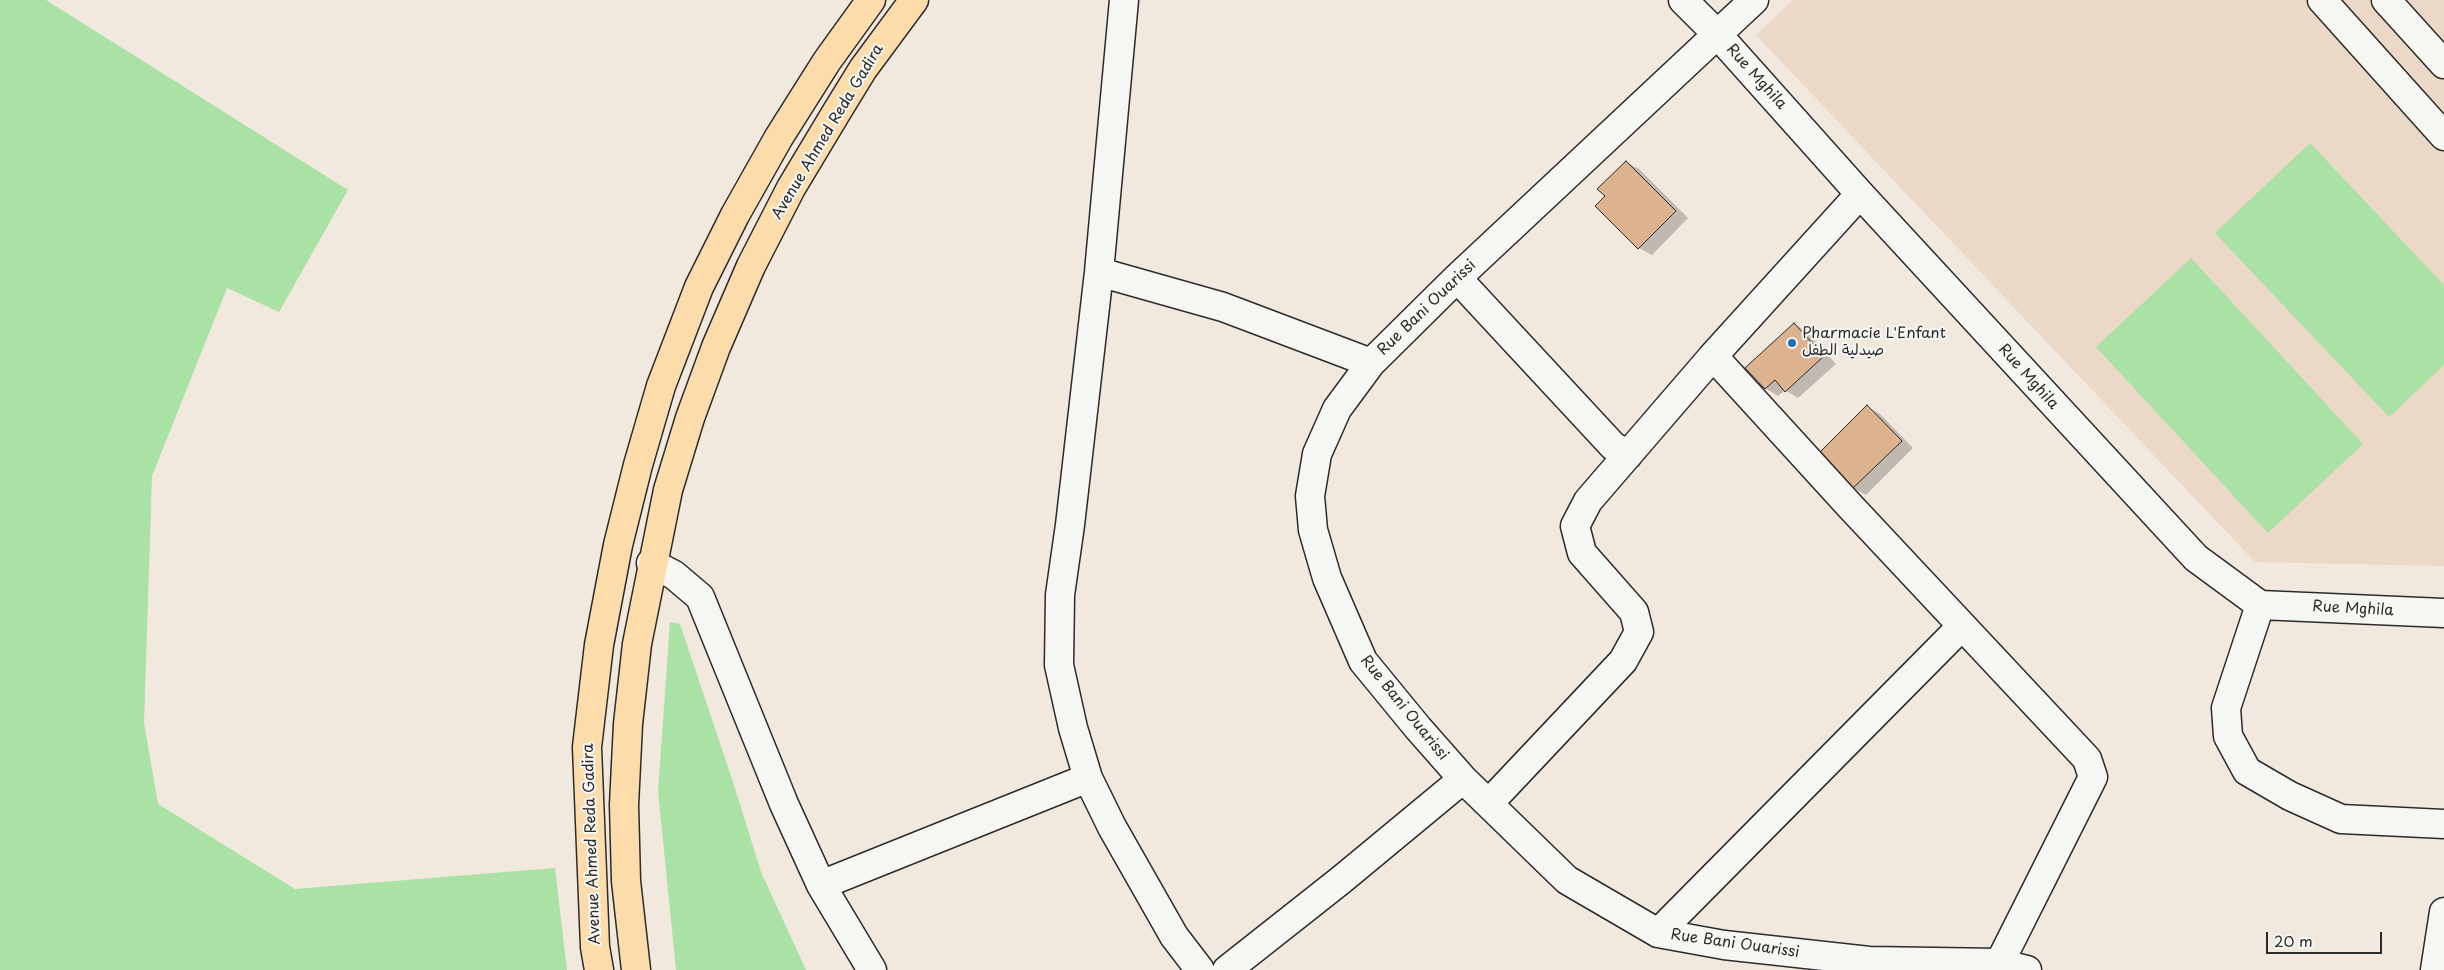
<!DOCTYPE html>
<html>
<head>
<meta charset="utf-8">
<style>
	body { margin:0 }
	#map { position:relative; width:2444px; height:970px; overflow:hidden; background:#f1e8de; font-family:"Playpen Sans",sans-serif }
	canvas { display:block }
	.scale { position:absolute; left:2266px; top:932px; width:116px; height:22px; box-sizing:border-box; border:2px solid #2b2b2b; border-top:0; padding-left:6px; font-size:15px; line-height:18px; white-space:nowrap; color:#2b2b2b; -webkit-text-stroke:4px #f6f6f2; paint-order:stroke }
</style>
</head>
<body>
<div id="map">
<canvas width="2444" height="970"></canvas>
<div class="scale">20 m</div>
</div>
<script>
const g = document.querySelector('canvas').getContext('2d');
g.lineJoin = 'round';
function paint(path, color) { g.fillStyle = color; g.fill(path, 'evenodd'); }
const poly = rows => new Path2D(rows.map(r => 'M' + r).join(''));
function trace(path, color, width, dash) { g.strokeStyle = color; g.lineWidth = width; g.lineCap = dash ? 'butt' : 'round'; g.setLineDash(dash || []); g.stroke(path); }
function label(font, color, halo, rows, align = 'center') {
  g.font = font + ' "Playpen Sans","Playpen Sans Arabic",sans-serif'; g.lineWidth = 4; g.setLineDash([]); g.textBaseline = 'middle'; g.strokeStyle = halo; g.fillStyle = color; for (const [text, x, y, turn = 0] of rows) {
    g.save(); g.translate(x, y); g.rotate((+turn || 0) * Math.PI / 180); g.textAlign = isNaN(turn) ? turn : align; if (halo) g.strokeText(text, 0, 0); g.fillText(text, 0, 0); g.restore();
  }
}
const built = poly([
	[1793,0,2444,0,2444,566,2255,562,1756,35]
]);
const green = poly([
	[0,0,46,0,348,190,279,312,227,288,152,476,144,723,158,804,295,889,555,868,567,970,0,970],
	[2310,143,2444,285,2444,365,2389,417,2215,233],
	[2191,258,2363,444,2268,533,2096,347],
	[670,622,680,624,733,782,761,872,806,970,676,970,658,791]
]);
const shadow = poly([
	[1626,162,1639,169,1688,218,1652,255,1639,248],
	[1795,324,1807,332,1836,364,1798,398,1785,390,1778,396,1765,388],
	[1867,407,1880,414,1913,448,1866,495,1853,488]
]);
const building = poly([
	[1626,161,1676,211,1638,249,1595,206,1605,196,1597,189,1626,161],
	[1794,323,1824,356,1785,392,1775,380,1765,389,1745,368,1794,323],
	[1867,405,1902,441,1852,489,1818,454,1867,405]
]);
const minor = poly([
	[1124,0,1099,272,1070,525,1060,595,1059,665,1073,728,1088,778,1112,827,1174,936,1200,970],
	[1683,0,1717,34,1860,194,2196,558,2260,605,2444,613],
	[1754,0,1457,278,1371,363,1337,409,1317,454,1310,496,1313,530,1327,578,1363,661,1418,728,1463,779,1567,880,1658,933,1724,945,1869,961,1999,963,2027,970],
	[2322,0,2444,136],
	[2386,0,2444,64],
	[1099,272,1223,307,1371,363],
	[1457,278,1613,446,1628,455],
	[1713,356,1849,505,2087,759,2093,777,1996,970],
	[651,563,674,575,700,597,784,804,821,885,872,970],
	[2260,605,2226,708,2228,736,2247,771,2290,796,2341,819,2444,824],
	[1490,802,1623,661,1639,632,1634,612,1582,553,1575,526,1588,501,1713,356,1860,194],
	[821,885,1088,778],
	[1658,933,1961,627],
	[1227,970,1341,880,1463,779],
	[2435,970,2444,912]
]);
const major = poly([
	[599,970,595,947,587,747,599,645,618,545,638,465,661,386,699,287,735,215,779,137,827,61,871,0],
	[636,970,626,881,624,805,628,724,637,644,668,490,690,418,716,347,751,266,791,188,836,113,863,69,914,0]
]);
const markers = [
	[1792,343,5,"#1f6fb2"]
];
const streetNames = [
	["Rue Mghila",1756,77,48],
	["Avenue Ahmed Reda Gadira",828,132,-59],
	["Rue Bani Ouarissi",1427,308,-44],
	["Rue Mghila",2028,377,48],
	["Rue Mghila",2353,609,3],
	["Rue Bani Ouarissi",1404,708,51],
	["Avenue Ahmed Reda Gadira",592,844,-92],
	["Rue Bani Ouarissi",1735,944,8]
];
const poiNames = [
	["Pharmacie L'Enfant",1802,334],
	["صيدلية الطفل",1802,351]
];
paint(built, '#ebd8c6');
paint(green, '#aae1a4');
paint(shadow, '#0003');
paint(building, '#ddb28e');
trace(building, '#2b2b2b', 1);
trace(minor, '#2b2b2b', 31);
trace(major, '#2b2b2b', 31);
trace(minor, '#f6f6f2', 28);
trace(major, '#fddcac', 28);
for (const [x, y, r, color] of markers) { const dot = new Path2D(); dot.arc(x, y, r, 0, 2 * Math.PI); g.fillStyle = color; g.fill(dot); trace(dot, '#f6f6f2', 2); }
label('15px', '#2b2b2b', '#f6f6f2', streetNames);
label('15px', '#2b2b2b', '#f6f6f2', poiNames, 'left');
</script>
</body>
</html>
